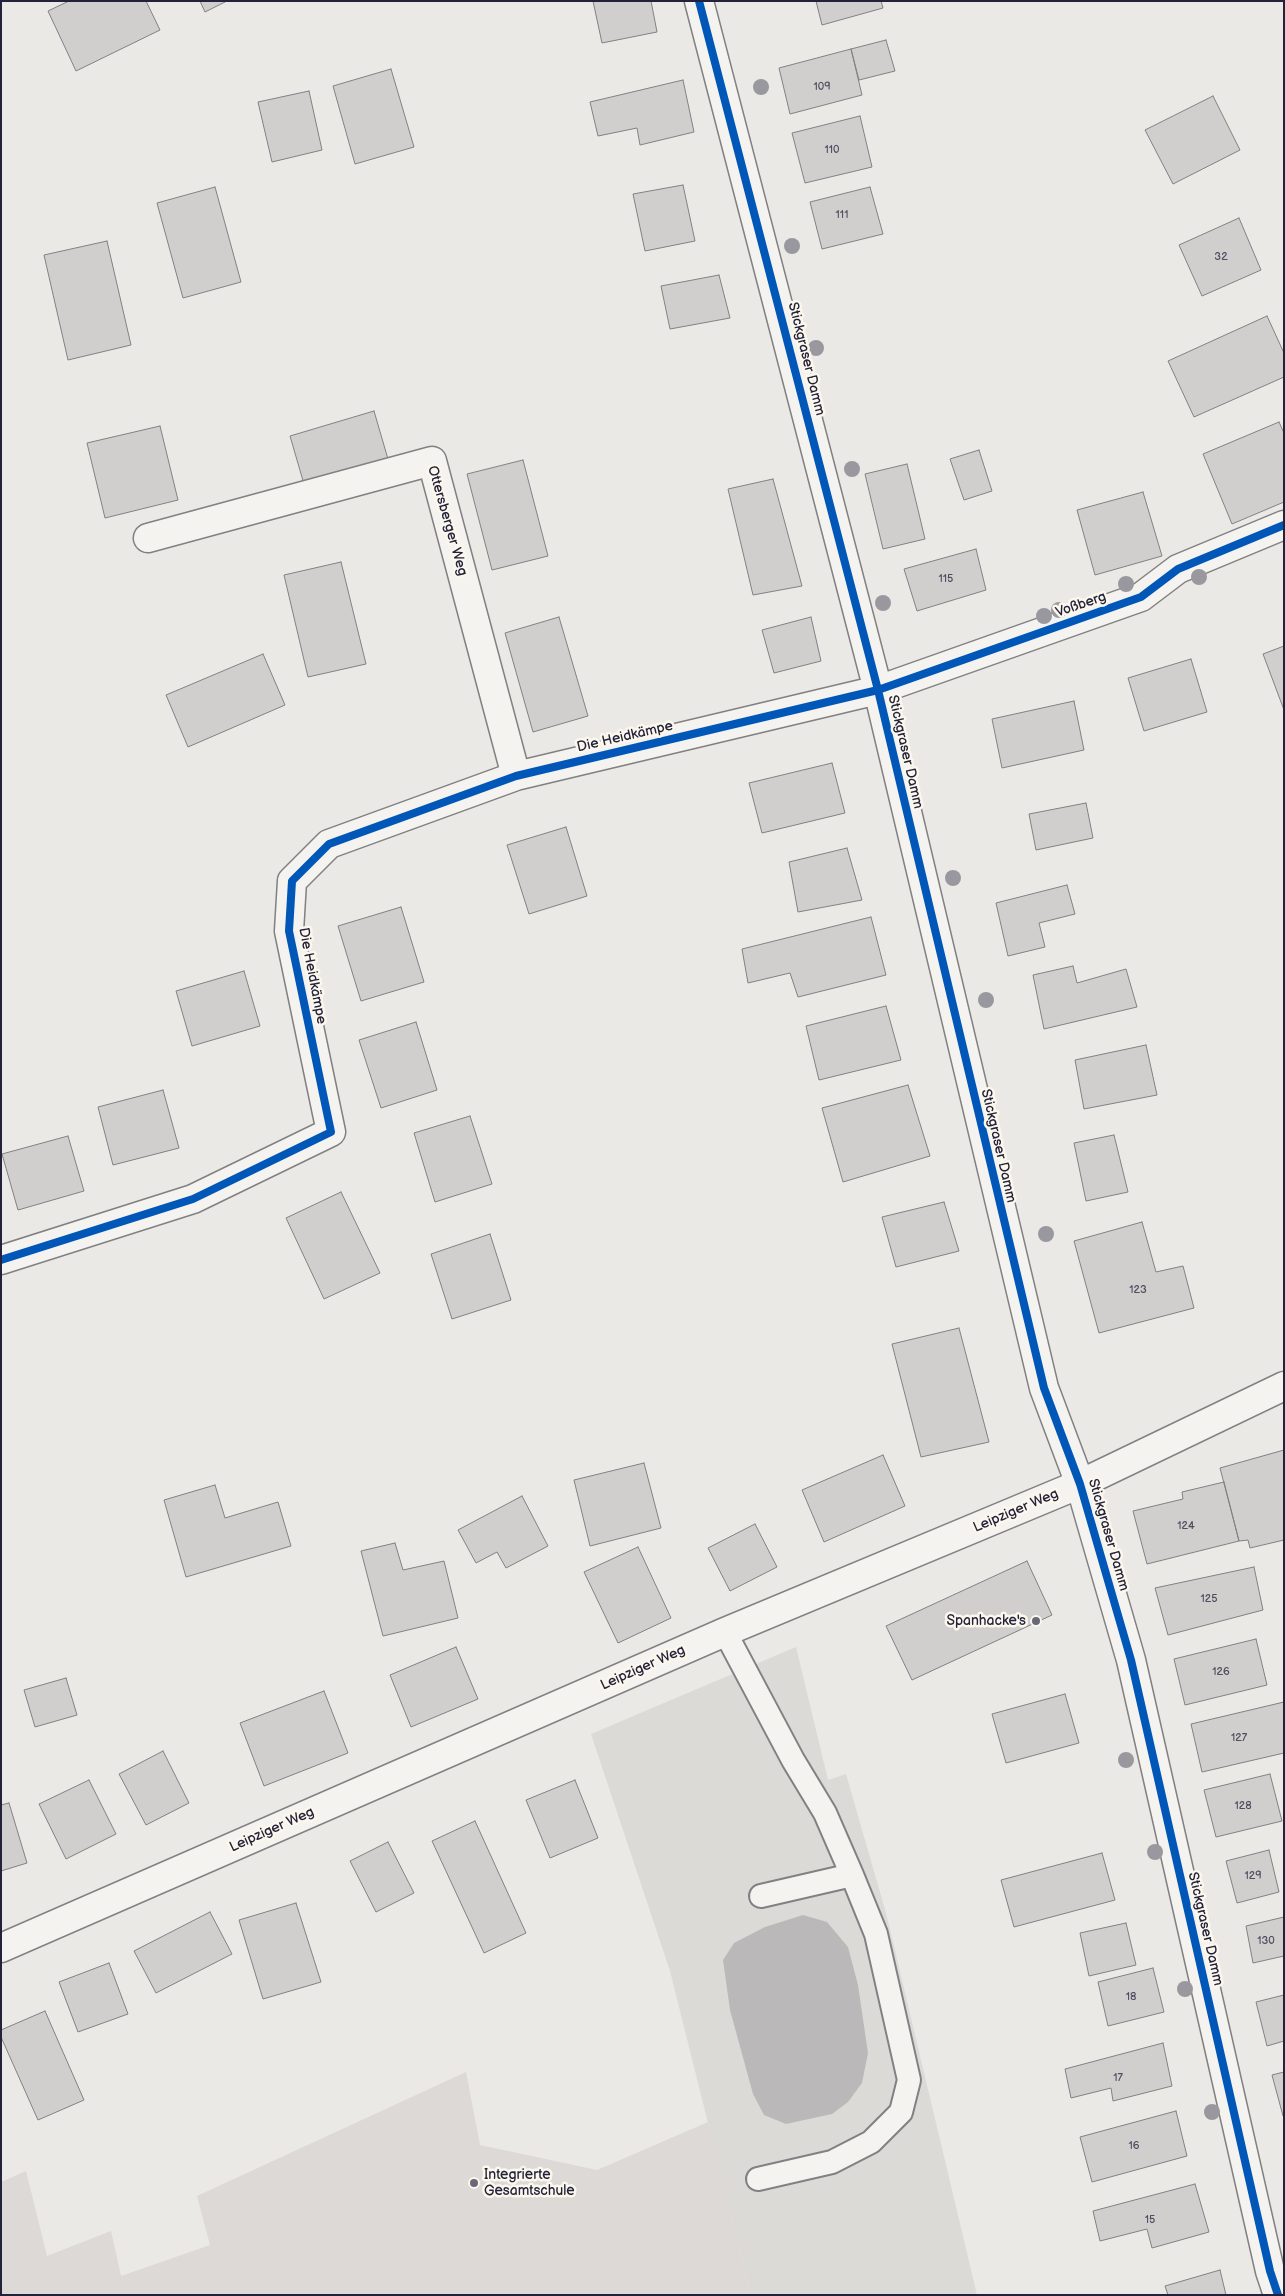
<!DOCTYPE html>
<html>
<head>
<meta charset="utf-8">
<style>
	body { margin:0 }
	#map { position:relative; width:1285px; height:2296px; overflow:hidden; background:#ebe9e5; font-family:"Balsamiq Sans",sans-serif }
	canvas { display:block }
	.frame { position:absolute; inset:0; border:2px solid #22223b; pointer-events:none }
</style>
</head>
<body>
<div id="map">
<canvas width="1285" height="2296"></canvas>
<div class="frame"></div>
</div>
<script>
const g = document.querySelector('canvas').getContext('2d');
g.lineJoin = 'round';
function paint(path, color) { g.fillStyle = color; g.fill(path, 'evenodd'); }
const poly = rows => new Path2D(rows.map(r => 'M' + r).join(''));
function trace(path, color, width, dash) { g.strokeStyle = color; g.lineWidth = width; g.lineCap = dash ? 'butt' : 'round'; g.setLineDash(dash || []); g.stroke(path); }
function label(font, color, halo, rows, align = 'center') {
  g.font = font + ' "Balsamiq Sans",sans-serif'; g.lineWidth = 5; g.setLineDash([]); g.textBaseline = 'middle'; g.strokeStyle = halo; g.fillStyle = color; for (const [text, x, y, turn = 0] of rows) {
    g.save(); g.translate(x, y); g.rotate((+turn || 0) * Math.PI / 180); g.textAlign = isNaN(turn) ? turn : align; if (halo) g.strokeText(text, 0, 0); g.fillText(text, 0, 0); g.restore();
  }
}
const built = poly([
	[466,2072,480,2145,597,2170,708,2122,751,2295,1,2295,1,2182,26,2171,47,2256,111,2231,121,2276,210,2245,197,2196]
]);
const green = poly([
	[796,1647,828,1780,846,1774,886,1913,977,2295,751,2295,670,1971,591,1734]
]);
const water = poly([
	[803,1915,827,1922,848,1947,858,1985,868,2053,862,2083,848,2102,832,2114,786,2124,764,2115,753,2094,730,2010,723,1960,734,1943,765,1927]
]);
const building = poly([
	[69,1,146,1,160,30,76,71,48,11,69,1],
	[200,1,227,1,205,12,200,1],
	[593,1,651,1,657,32,602,43,593,1],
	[816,1,881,1,883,8,822,25,816,1],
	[886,40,895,71,859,80,851,49,886,40],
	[851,49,862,95,790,114,779,68,851,49],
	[391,69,414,147,355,164,333,86,391,69],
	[683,80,694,132,640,145,637,128,598,136,590,102,683,80],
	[309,91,322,150,272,162,258,102,309,91],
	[1213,96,1240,150,1173,184,1145,130,1213,96],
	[860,116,872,167,805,183,792,133,860,116],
	[683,185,695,241,645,251,633,194,683,185],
	[215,187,241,282,183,298,157,203,215,187],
	[870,187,883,234,822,249,810,202,870,187],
	[1239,218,1261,270,1202,296,1179,245,1239,218],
	[107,241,131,345,68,360,44,255,107,241],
	[719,275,730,318,670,329,661,286,719,275],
	[1267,316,1284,353,1284,377,1194,417,1168,361,1267,316],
	[374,411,390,466,306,491,290,436,374,411],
	[1279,422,1284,433,1284,502,1232,524,1203,454,1279,422],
	[160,426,178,500,105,518,87,443,160,426],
	[979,450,992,491,964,500,950,459,979,450],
	[523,460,548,556,492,570,467,474,523,460],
	[907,464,925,539,883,549,865,474,907,464],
	[773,479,802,586,753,595,728,489,773,479],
	[1143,492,1162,556,1095,575,1077,510,1143,492],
	[976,549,986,590,917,611,904,569,976,549],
	[341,562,366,664,308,677,284,575,341,562],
	[559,617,588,716,533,732,505,633,559,617],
	[811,617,821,661,774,673,762,630,811,617],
	[1284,646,1284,710,1263,654,1284,646],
	[263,654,285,705,188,747,166,695,263,654],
	[1191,659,1207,712,1144,731,1128,678,1191,659],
	[1074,701,1084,750,1002,768,992,719,1074,701],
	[832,763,845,813,762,833,749,783,832,763],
	[1086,803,1093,838,1036,850,1029,814,1086,803],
	[566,827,587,896,529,914,507,845,566,827],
	[847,848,862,900,798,912,789,862,847,848],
	[1067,885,1075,914,1039,923,1045,947,1008,956,996,903,1067,885],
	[401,907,424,982,361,1001,338,926,401,907],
	[871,917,886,975,798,997,790,973,748,983,742,949,871,917],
	[1073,966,1077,983,1126,969,1137,1007,1044,1029,1033,975,1073,966],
	[244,971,260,1026,192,1046,176,991,244,971],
	[886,1006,901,1060,819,1080,806,1026,886,1006],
	[416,1022,437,1090,381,1108,359,1040,416,1022],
	[1146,1045,1157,1095,1084,1109,1075,1060,1146,1045],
	[908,1085,930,1156,843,1182,822,1108,908,1085],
	[163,1090,179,1148,113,1165,98,1107,163,1090],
	[470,1116,492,1184,435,1202,414,1133,470,1116],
	[1114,1135,1128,1192,1086,1201,1074,1143,1114,1135],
	[68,1136,84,1191,18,1210,2,1154,68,1136],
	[341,1192,380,1273,324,1299,286,1218,341,1192],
	[944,1202,959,1251,896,1267,882,1217,944,1202],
	[1142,1222,1156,1272,1183,1266,1194,1308,1099,1333,1074,1241,1142,1222],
	[490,1234,511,1300,452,1319,431,1254,490,1234],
	[959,1328,989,1442,921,1457,892,1344,959,1328],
	[1284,1450,1284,1540,1250,1548,1248,1540,1239,1541,1220,1468,1284,1450],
	[883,1455,905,1506,824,1542,802,1490,883,1455],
	[644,1463,661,1528,590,1546,574,1480,644,1463],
	[1224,1482,1239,1541,1147,1564,1133,1511,1183,1499,1182,1492,1224,1482],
	[215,1485,225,1518,278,1502,291,1546,186,1577,164,1500,215,1485],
	[522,1496,548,1546,506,1568,497,1552,476,1563,458,1530,522,1496],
	[755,1524,777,1567,730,1591,708,1548,755,1524],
	[395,1543,403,1570,444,1561,458,1618,383,1636,361,1551,395,1543],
	[638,1547,671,1618,618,1643,584,1572,638,1547],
	[1027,1561,1052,1615,912,1680,886,1626,1027,1561],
	[1254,1567,1263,1610,1168,1635,1155,1588,1254,1567],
	[1256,1639,1267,1685,1185,1705,1174,1659,1256,1639],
	[456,1647,478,1699,411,1727,390,1675,456,1647],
	[66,1678,77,1715,35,1727,24,1690,66,1678],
	[324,1691,348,1753,264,1786,240,1723,324,1691],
	[1065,1694,1079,1743,1006,1763,992,1714,1065,1694],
	[1284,1702,1284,1753,1202,1772,1191,1724,1284,1702],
	[163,1751,189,1803,146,1825,119,1774,163,1751],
	[1270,1774,1282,1821,1216,1837,1204,1790,1270,1774],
	[89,1780,116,1834,66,1859,39,1804,89,1780],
	[575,1780,598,1838,550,1858,526,1800,575,1780],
	[9,1803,27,1863,1,1871,1,1805,9,1803],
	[475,1821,526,1933,484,1953,432,1841,475,1821],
	[388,1842,414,1893,376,1912,350,1861,388,1842],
	[1269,1850,1279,1892,1237,1903,1226,1861,1269,1850],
	[1102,1853,1115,1900,1014,1927,1001,1880,1102,1853],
	[296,1903,321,1982,263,1999,239,1920,296,1903],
	[210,1912,232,1954,156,1993,134,1951,210,1912],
	[1284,1917,1284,1956,1253,1963,1246,1926,1284,1917],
	[1126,1923,1136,1965,1089,1976,1080,1933,1126,1923],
	[109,1963,128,2014,78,2032,59,1982,109,1963],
	[1153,1968,1164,2012,1108,2026,1098,1982,1153,1968],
	[1284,1995,1284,2041,1267,2046,1256,2002,1284,1995],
	[45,2011,84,2100,38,2120,1,2037,1,2030,45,2011],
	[1163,2043,1172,2086,1113,2101,1111,2088,1071,2098,1065,2069,1163,2043],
	[1284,2072,1284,2116,1283,2116,1272,2075,1284,2072],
	[1176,2111,1187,2156,1092,2182,1080,2137,1176,2111],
	[1195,2184,1209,2232,1152,2248,1147,2229,1100,2241,1093,2211,1195,2184],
	[1220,2270,1226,2295,1168,2295,1165,2286,1220,2270]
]);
const lane = poly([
	[725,1632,793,1760,825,1813,852,1875,876,1934,909,2080,901,2112,871,2142,832,2162,758,2179],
	[761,1896,852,1875]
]);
const street = poly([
	[699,1,878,690,1044,1388,1080,1484,1131,1660,1270,2271,1278,2295],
	[148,538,432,461,516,776],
	[1,1260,193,1199,331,1132,289,931,292,881,329,844,516,776,878,690,1141,597,1178,569,1284,525],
	[1,1948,725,1632,1080,1484,1284,1386]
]);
const cycleway = poly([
	[699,1,878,690,1044,1388,1080,1484,1131,1660,1270,2271,1278,2295],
	[1,1260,193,1199,331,1132,289,931,292,881,329,844,516,776,878,690,1141,597,1178,569,1284,525]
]);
const trees = [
	[761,87],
	[792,246],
	[816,348],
	[852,469],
	[1199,577],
	[1126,584],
	[883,603],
	[1059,610],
	[1044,616],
	[953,878],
	[986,1000],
	[1046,1234],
	[1126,1760],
	[1155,1852],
	[1185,1989],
	[1212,2112]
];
const markers = [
	[1036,1621,5,"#686876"],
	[474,2183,5,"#686876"]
];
const numberNames = [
	["109",822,87],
	["110",832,150],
	["111",842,215],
	["32",1221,257],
	["115",946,579],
	["123",1138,1290],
	["124",1186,1526],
	["125",1209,1599],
	["126",1221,1672],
	["127",1239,1738],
	["128",1243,1806],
	["129",1253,1876],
	["130",1266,1941],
	["18",1131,1997],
	["17",1118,2078],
	["16",1134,2146],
	["15",1150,2220]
];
const streetNames = [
	["Stickgraser Damm",806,359,76],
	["Ottersberger Weg",447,521,74],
	["Voßberg",1081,605,-19],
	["Die Heidkämpe",625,737,-13],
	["Stickgraser Damm",905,752,77],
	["Die Heidkämpe",312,976,79],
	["Stickgraser Damm",998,1146,77],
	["Leipziger Weg",1016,1511,-23],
	["Stickgraser Damm",1108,1535,74],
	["Leipziger Weg",643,1668,-24],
	["Leipziger Weg",272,1830,-24],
	["Stickgraser Damm",1205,1929,77]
];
const poiNames = [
	["Spanhacke's",1026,1621],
	["Integrierte",484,2175,"left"],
	["Gesamtschule",484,2191,"left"]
];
paint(built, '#dcd9d6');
paint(green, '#dcdad6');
paint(water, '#bbb8ba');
paint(building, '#d1cfcd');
trace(building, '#818083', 1);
trace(lane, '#818083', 26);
trace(street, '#818083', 31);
trace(lane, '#f4f3ef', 22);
trace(street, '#f4f3ef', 28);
trace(cycleway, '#0057b8', 8);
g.fillStyle = '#99989f';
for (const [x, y] of trees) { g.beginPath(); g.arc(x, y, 8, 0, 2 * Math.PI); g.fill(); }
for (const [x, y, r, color] of markers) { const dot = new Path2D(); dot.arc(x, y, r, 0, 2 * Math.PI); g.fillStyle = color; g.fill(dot); trace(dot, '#fbf7ec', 2); }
label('11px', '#4e4d60', null, numberNames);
label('14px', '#22223b', '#fbf7ec', streetNames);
label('14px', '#22223b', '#fbf7ec', poiNames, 'right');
</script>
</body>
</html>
